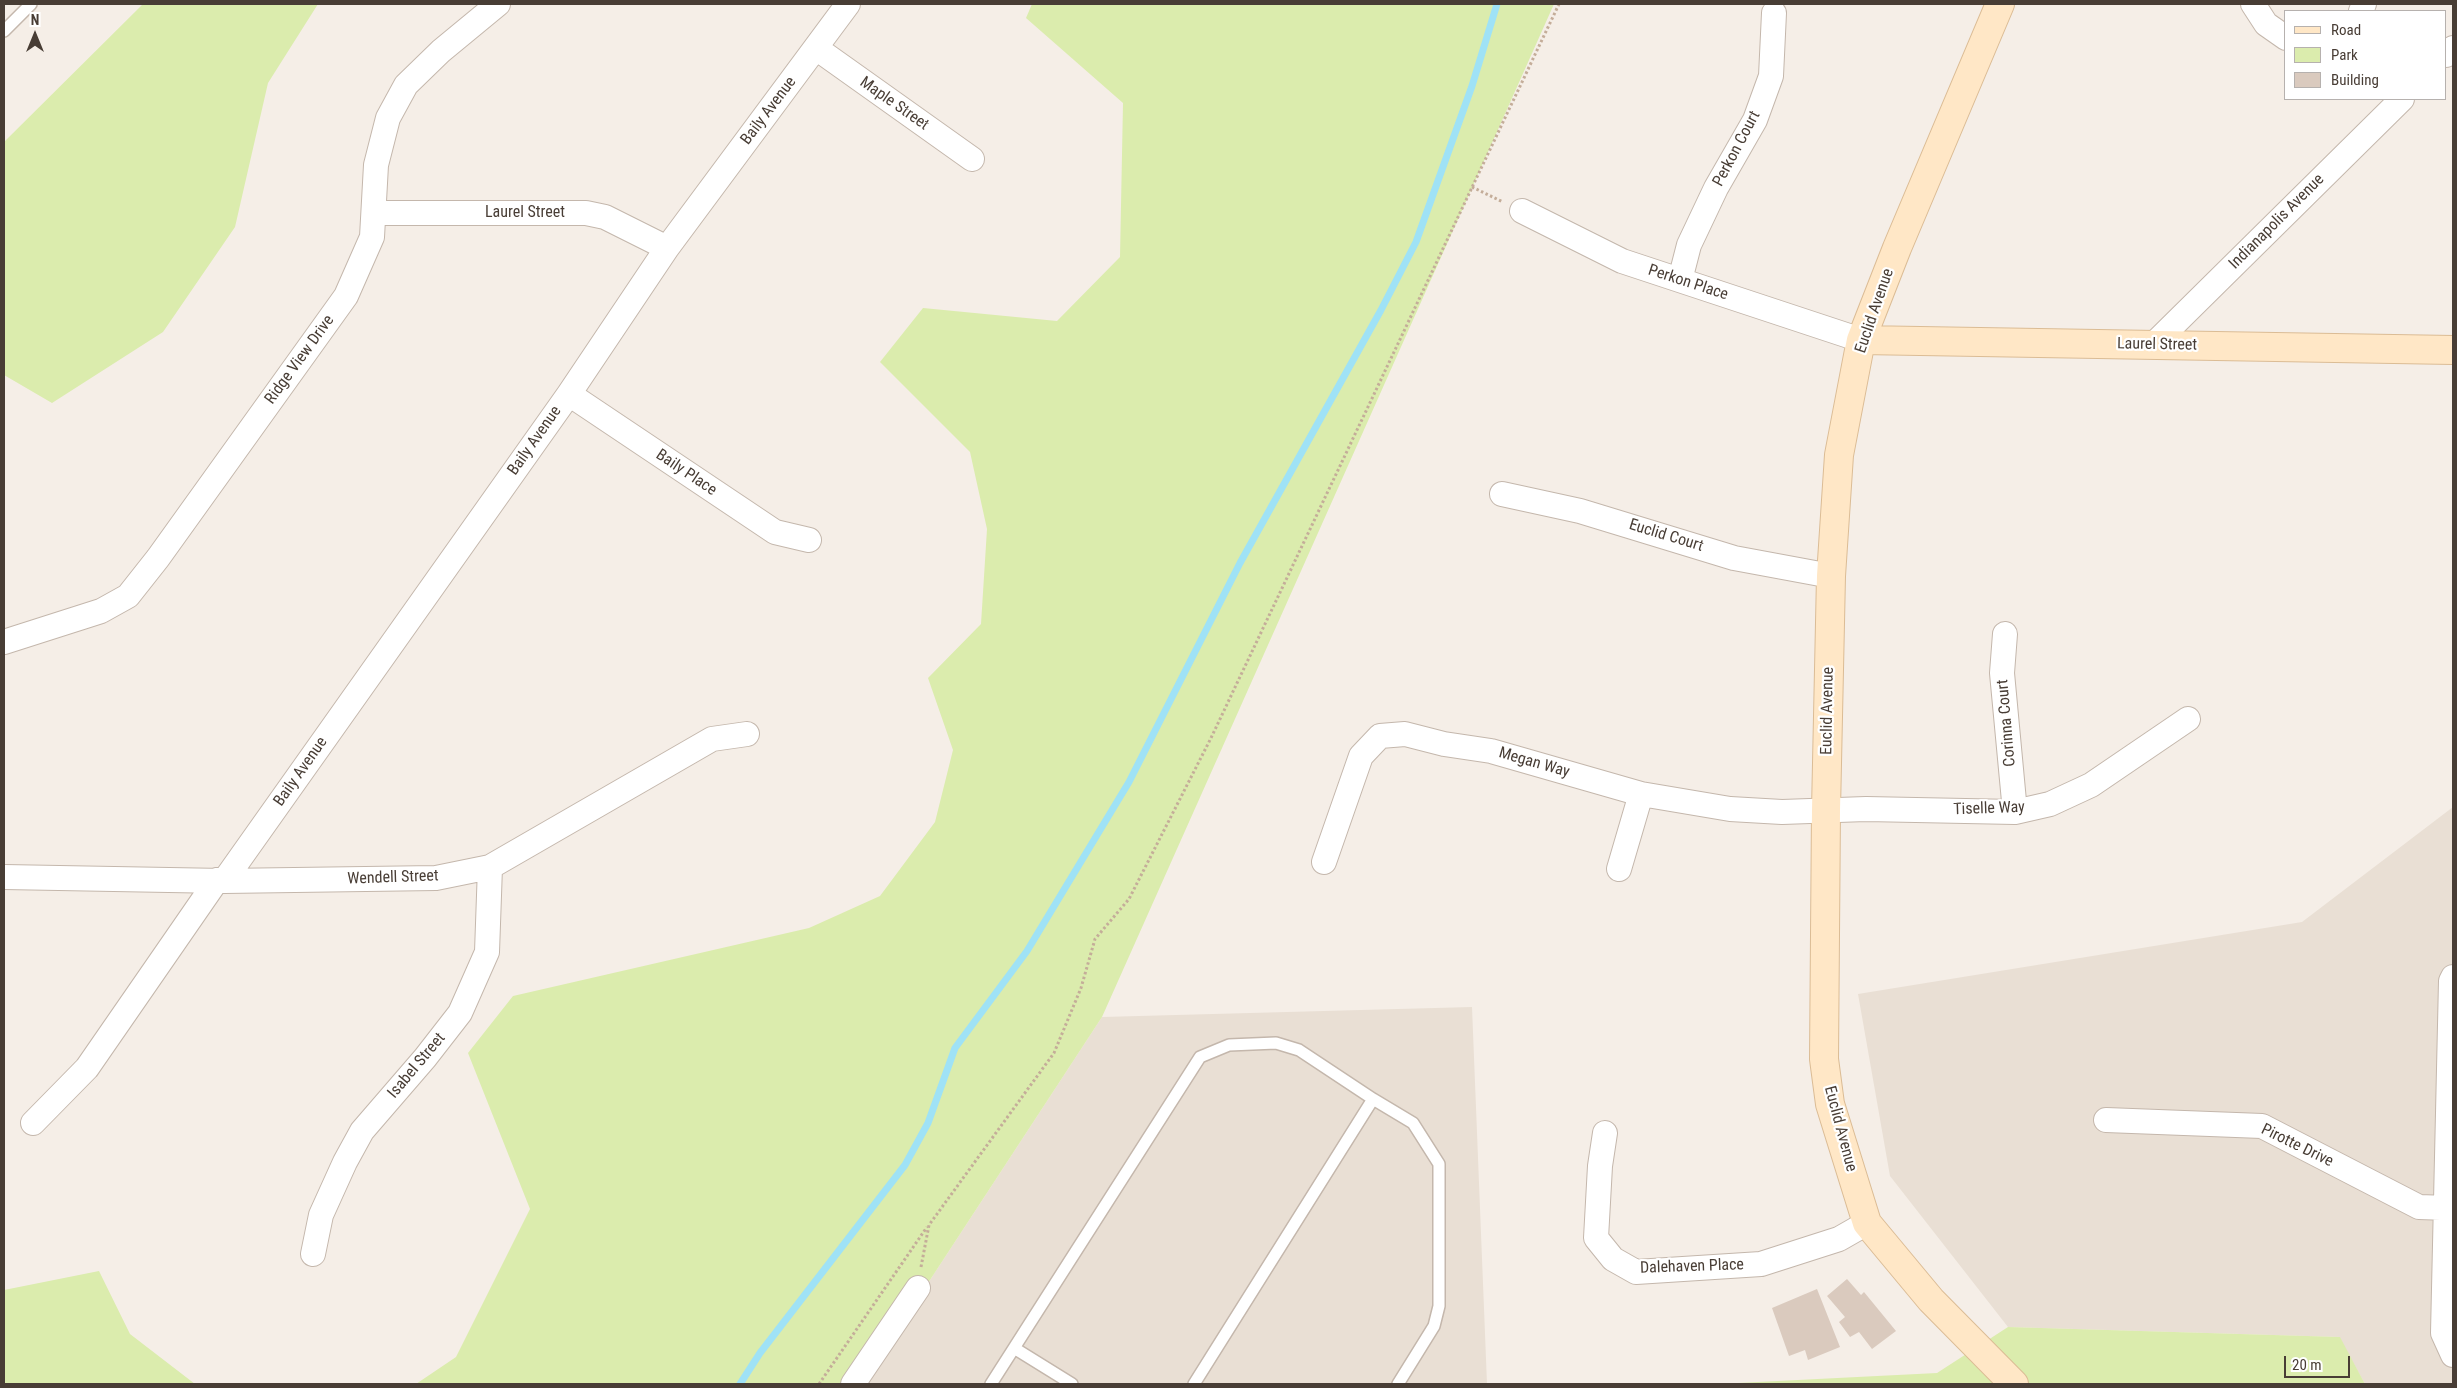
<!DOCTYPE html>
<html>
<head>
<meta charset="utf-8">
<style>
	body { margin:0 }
	#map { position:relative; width:2457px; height:1388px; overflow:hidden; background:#f5eee7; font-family:"Roboto Condensed",sans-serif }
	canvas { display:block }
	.frame { position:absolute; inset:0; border:5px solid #483d35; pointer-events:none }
	.legend { position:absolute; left:2284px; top:10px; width:162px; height:90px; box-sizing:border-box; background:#fff; border:1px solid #b6b1ae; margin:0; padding:6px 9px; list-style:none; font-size:15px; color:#483d35 }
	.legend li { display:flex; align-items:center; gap:10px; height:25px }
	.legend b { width:25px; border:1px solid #b6b1ae }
	.north { position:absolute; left:10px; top:10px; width:50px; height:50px; -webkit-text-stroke:4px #fff; paint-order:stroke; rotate:0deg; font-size:14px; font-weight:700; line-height:20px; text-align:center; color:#483d35 }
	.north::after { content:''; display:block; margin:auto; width:18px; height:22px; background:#483d35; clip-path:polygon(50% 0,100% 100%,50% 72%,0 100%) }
	.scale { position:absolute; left:2284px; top:1356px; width:66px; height:22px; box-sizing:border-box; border:2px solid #483d35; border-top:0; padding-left:6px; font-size:15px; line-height:18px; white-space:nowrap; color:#483d35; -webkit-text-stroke:4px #fff; paint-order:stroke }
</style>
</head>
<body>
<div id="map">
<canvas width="2457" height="1388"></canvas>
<div class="frame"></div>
<ul class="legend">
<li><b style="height:6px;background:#ffe7c6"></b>Road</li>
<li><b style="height:14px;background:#dbecad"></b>Park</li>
<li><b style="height:14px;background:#dacabe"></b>Building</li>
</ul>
<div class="north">N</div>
<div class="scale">20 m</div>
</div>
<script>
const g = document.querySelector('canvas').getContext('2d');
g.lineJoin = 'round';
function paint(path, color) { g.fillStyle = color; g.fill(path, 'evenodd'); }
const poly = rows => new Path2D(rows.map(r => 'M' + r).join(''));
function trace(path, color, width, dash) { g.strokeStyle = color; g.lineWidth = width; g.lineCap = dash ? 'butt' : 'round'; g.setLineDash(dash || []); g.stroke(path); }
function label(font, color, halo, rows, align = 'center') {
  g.font = font + ' "Roboto Condensed",sans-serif'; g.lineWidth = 4.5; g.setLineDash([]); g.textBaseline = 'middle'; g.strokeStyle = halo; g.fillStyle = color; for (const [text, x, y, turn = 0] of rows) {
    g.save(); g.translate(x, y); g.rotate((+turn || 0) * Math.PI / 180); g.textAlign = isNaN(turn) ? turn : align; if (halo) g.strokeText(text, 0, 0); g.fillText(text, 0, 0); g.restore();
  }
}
const residential = poly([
	[2453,807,2453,1384,2365,1384,2339,1337,2008,1327,1890,1176,1858,994,2302,922],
	[1472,1007,1487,1384,862,1384,1102,1017]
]);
const green = poly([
	[143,4,318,4,268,83,235,227,163,332,52,403,4,375,4,142],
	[1032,4,1554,4,1102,1017,862,1384,416,1384,456,1357,530,1209,468,1053,513,996,809,928,880,896,935,822,953,750,928,678,981,624,987,529,970,452,880,362,923,308,1057,321,1120,257,1123,103,1026,18],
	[99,1271,130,1334,195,1384,4,1384,4,1290],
	[2008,1327,2340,1337,2365,1384,1718,1384,1937,1373]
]);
const stream = poly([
	[740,1384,760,1353,905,1165,928,1123,955,1048,1027,951,1129,782,1240,563,1381,310,1416,242,1472,86,1497,4]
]);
const building = poly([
	[1847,1279,1861,1295,1864,1292,1896,1331,1872,1349,1859,1332,1850,1337,1839,1322,1845,1317,1827,1296],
	[1817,1289,1840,1347,1808,1360,1805,1350,1789,1356,1772,1308]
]);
const path = poly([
	[1472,187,1503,202],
	[921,1267,929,1225,1054,1053,1081,988,1095,939,1129,899,1211,738,1559,4],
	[819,1384,927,1227]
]);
const lane = poly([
	[4,31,31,4],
	[1014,1348,1072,1384],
	[991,1384,1200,1057,1229,1045,1276,1043,1299,1050,1373,1099,1413,1123,1439,1164,1439,1306,1434,1326,1398,1384],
	[1194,1384,1373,1099]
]);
const street = poly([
	[2253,4,2266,24,2286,38],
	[2361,11,2364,4],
	[816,48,972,159],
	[2446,55,2453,48],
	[1522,211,1622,261,1861,340],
	[375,213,586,213,605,217,667,248],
	[1680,280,1689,245,1716,188,1755,120,1771,76,1774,13],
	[2153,345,2402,99],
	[569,394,775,532,809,540],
	[1502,494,1580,511,1734,558,1831,576],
	[2005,634,2002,673,2015,812],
	[4,642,101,611,128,596,158,558,346,296,372,237,376,165,388,118,406,85,441,51,498,4],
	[1324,862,1361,756,1380,736,1405,734,1444,744,1491,751,1641,794,1730,809,1782,812,1866,809,2015,812,2050,804,2091,785,2188,719],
	[1619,869,1641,794],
	[4,877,224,881,436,878,490,867,712,739,747,734],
	[224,881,569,394,667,248,848,4],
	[2453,977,2451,981,2443,1333,2453,1355],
	[2106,1120,2262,1126,2419,1207,2448,1208],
	[33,1123,87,1068,217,880],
	[1605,1133,1600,1166,1596,1238,1613,1259,1636,1272,1761,1264,1839,1239,1867,1223],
	[313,1254,321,1215,345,1162,362,1131,425,1058,460,1013,487,952,490,867],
	[853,1384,918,1288]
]);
const secondary = poly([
	[2000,4,1897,248,1861,340,1839,455,1831,576,1826,810,1824,1059,1830,1104,1867,1223,1931,1300,2014,1384],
	[1861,340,2453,350]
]);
const streetNames = [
	["Maple Street",894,104,35],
	["Baily Avenue",769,111,-53],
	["Perkon Court",1737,149,-62],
	["Laurel Street",525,213],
	["Indianapolis Avenue",2277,222,-45],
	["Perkon Place",1688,283,18],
	["Euclid Avenue",1875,311,-71],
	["Laurel Street",2157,345,1],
	["Ridge View Drive",300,360,-54],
	["Baily Avenue",535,441,-55],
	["Baily Place",686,473,34],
	["Euclid Court",1666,536,17],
	["Euclid Avenue",1828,711,-89],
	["Corinna Court",2007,723,-95],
	["Megan Way",1534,763,16],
	["Baily Avenue",301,772,-55],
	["Tiselle Way",1989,809,-2],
	["Wendell Street",393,878,-2],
	["Isabel Street",417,1066,-50],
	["Euclid Avenue",1840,1129,75],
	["Pirotte Drive",2297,1146,26],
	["Dalehaven Place",1692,1267,-2]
];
paint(residential, '#e9dfd4');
paint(green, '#dbecad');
trace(stream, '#9fe2f6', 7);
paint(building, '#dacabe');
trace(lane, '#c4b7ac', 14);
trace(street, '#c4b7ac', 26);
trace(secondary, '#dbbc95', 30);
trace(path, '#c4ad99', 3, [2.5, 2.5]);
trace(lane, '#fff', 11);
trace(street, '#fff', 24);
trace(secondary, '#ffe7c6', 28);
label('16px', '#483d35', '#fff', streetNames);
</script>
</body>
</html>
